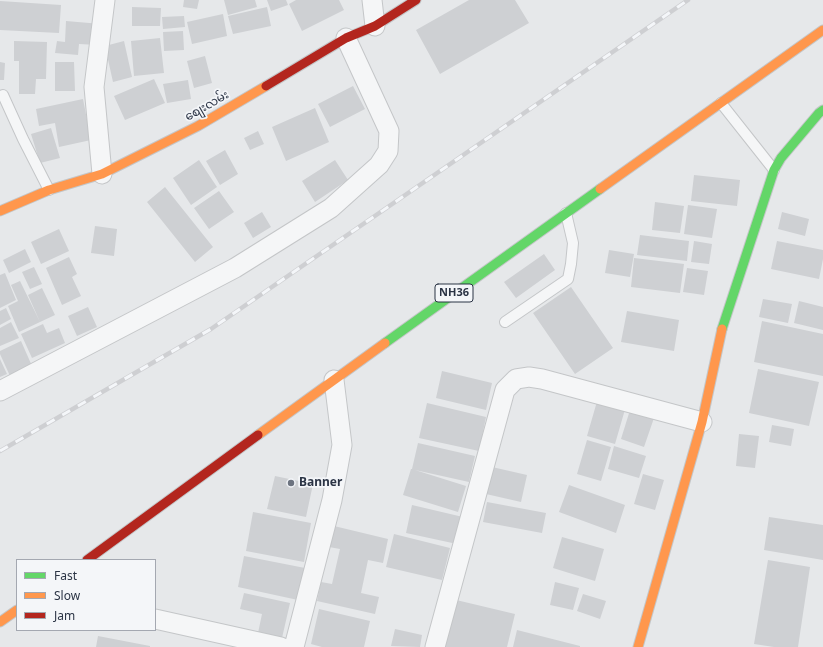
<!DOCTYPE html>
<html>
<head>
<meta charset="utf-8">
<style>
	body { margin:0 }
	#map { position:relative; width:823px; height:647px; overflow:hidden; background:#e6e8ea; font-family:"Noto Sans",sans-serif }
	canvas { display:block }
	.legend { position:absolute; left:16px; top:559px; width:140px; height:72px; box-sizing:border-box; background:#f4f6f9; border:1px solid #a4a8b1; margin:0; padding:5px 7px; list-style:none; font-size:12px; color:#2b3445 }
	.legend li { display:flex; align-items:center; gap:8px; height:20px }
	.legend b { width:20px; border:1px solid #a4a8b1 }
</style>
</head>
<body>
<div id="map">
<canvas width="823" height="647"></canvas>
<ul class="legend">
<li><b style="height:5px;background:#63d668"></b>Fast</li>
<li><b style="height:5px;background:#ff974d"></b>Slow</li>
<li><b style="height:5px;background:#b3261e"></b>Jam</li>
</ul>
</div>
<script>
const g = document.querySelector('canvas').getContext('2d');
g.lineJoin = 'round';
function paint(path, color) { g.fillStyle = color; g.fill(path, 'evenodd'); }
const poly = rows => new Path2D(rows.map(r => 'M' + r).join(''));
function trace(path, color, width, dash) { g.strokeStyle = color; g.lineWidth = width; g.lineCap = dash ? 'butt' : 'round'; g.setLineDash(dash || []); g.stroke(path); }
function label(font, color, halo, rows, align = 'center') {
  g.font = font + ' "Noto Sans","Noto Sans Myanmar",sans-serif'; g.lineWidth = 3.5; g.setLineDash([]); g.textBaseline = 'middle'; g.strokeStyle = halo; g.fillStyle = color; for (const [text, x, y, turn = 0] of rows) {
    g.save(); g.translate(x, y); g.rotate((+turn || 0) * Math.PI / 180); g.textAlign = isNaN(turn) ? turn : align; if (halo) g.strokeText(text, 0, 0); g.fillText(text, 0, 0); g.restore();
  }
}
const building = poly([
	[184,0,199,0,197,9,183,7],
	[224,0,255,0,257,7,228,15],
	[267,0,286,0,288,5,271,11],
	[296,0,339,0,344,10,302,31,289,4],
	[469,0,515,0,529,23,440,74,416,30],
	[0,1,61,5,59,33,0,30],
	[132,7,161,8,160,26,132,26],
	[267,7,271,26,233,34,228,16],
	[223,14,227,36,192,44,187,22],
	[184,16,185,27,163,29,162,17],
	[66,21,101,24,98,45,79,44,78,55,55,53,57,41,65,42],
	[183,31,184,50,164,51,163,32],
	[160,38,164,73,134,76,131,41],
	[14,41,47,42,46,79,36,79,35,94,19,94,19,61,14,61],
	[124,41,132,77,113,82,105,46],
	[205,56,212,83,194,88,187,61],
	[0,62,5,63,4,80,0,80],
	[55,62,74,62,75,91,55,91],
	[154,79,165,103,125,120,114,96],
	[188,80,191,99,167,103,163,84],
	[353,86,365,109,330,127,318,104],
	[83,99,91,140,59,147,55,123,39,126,36,109],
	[315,108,329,142,286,161,272,127],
	[51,128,60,158,40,163,31,134],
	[258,131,264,144,250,150,244,138],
	[225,150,238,174,220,185,206,161],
	[199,160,217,187,191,205,173,178],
	[335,160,348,180,315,202,302,181],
	[694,175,740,180,737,206,691,201],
	[165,187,213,247,195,262,147,202],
	[219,191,234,212,209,229,194,208],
	[655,202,684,206,680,233,652,230],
	[688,205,717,209,712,238,684,234],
	[262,212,271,227,253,238,244,223],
	[782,212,809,219,805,236,778,229],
	[95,226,117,229,114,256,91,253],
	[59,229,69,251,41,264,31,242],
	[640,235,689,241,687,261,637,255],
	[694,241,712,244,709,264,691,262],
	[777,241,823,250,823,259,819,279,771,269],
	[25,249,31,262,9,273,3,260],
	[609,250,634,254,630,277,605,273],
	[544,254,555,270,516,298,504,282],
	[69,257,77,274,72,277,81,296,62,305,46,268],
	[634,258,684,264,680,293,631,287],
	[34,267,42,284,30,289,22,272],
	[687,268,708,271,704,295,683,292],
	[5,273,16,300,0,308,0,275],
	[20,281,40,322,19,332,8,306,18,301,11,285],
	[571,287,613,348,575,374,533,313],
	[42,288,55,315,40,322,28,295],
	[763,299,792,304,788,323,759,317],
	[799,301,823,307,823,330,794,323],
	[88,307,97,327,77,336,68,316],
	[6,308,11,319,0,325,0,311],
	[627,311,679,320,674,351,621,342],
	[762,321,823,334,823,376,754,362],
	[11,322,19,338,0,346,0,328],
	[43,324,47,333,59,328,65,343,32,358,21,334],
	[21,341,32,366,10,376,0,354,0,351],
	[0,359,7,374,0,377],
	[758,369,819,382,809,426,749,413],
	[442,371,492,383,486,410,436,398],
	[598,398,626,406,615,444,587,436],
	[427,403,486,417,479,451,419,438],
	[630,410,654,418,644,447,621,439],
	[772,425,794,429,791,446,769,442],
	[739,434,759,436,755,468,736,466],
	[587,440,611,447,601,481,577,474],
	[418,443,475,456,469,482,415,470,466,486,458,512,403,495,411,469,412,469],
	[614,446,646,456,639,478,608,469],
	[492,467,527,475,521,502,486,494],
	[643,474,664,480,655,510,634,504],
	[275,476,313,484,306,517,267,509],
	[569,485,625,505,616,533,559,512],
	[487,502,546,513,542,533,483,522],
	[412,505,463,517,457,544,406,533],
	[253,512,311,523,304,562,246,551],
	[769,517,823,525,823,560,764,550],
	[334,526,388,539,383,563,368,560,361,593,379,597,375,614,317,601,321,582,332,584,340,549,329,547],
	[394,534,450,548,442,580,386,567],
	[562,537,604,549,595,581,553,568],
	[244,556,305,568,298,600,238,587],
	[768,560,810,567,798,647,774,647,754,644],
	[555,582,579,588,573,610,550,605],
	[244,593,290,603,282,638,258,633,262,614,240,609],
	[583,594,606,601,600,619,577,611],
	[452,599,515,614,507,647,441,647],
	[319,609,370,621,364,647,322,647,311,644],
	[395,629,422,635,420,647,391,646],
	[517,630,580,646,580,647,513,647],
	[98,636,150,646,150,647,96,647]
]);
const lane = poly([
	[3,95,23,139,49,190],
	[721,103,774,170],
	[505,322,568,279,571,264,573,243,566,213]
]);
const street = poly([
	[372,0,375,26],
	[102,174,94,87,105,0],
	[0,391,235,268,331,208,379,165,388,151,389,131,346,38],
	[155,619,281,647],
	[294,647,332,500,342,445,334,380],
	[435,647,505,390,516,379,529,377,542,379,702,422]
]);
const fast = poly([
	[722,329,774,170,781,158,819,113,823,110],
	[385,343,600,189]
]);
const slow = poly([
	[600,189,823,30],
	[0,211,49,190,102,174,198,126,266,86],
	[258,435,385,343],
	[0,622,17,610],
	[638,647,702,422,722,329]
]);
const jam = poly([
	[266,86,346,38,375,26,416,0],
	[87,560,258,435]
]);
const rail = poly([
	[0,451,211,329,688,0]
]);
const markers = [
	[291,483,4,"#6c737f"]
];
const shields = [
	[454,293,38]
];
const shieldNames = [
	["NH36",454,293]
];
const streetNames = [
	["စျေးလမ်း",207,106,-30]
];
const poiNames = [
	["Banner",299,483]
];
paint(building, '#ced0d3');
trace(lane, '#c4c6c8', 12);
trace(street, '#c4c6c8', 21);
trace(fast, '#c4c6c8', 11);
trace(slow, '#c4c6c8', 11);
trace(jam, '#c4c6c8', 11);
trace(lane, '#f5f6f7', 10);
trace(street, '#f5f6f7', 19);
trace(fast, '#63d668', 9);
trace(slow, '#ff974d', 9);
trace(jam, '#b3261e', 9);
trace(rail, '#cecfd2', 4.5);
trace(rail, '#f4f6f9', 3, [9]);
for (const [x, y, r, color] of markers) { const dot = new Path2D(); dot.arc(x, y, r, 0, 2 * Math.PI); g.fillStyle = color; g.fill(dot); trace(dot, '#f4f6f9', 1.5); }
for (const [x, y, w] of shields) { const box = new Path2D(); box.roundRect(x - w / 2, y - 9, w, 18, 3); g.fillStyle = '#f4f6f9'; g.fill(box); trace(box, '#2b3445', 1); }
label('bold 11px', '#2b3445', null, shieldNames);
label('12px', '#2b3445', '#f4f6f9', streetNames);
label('bold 12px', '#2b3445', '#f4f6f9', poiNames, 'left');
</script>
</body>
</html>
